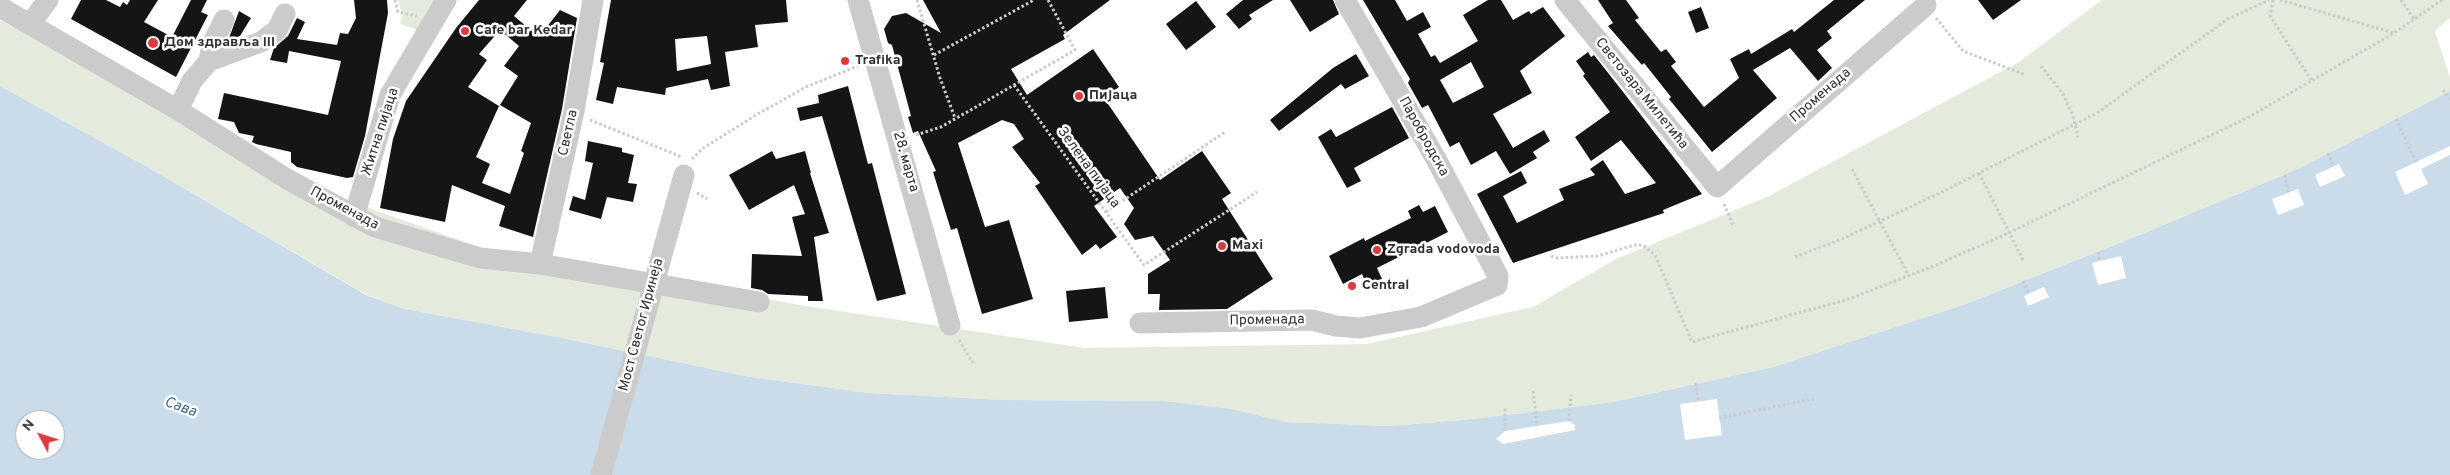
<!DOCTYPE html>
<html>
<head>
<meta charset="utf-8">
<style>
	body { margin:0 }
	#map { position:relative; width:2450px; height:475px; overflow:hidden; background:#fff; font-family:Overpass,sans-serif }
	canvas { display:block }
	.north { position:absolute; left:15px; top:410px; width:50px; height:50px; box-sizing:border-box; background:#fff; border:1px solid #ababab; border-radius:50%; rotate:310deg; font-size:14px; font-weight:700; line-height:20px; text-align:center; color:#2e2e2e }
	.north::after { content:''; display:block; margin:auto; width:18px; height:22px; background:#da3c3e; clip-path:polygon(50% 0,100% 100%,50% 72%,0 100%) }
</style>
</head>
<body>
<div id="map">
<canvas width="2450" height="475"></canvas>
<div class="north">N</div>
</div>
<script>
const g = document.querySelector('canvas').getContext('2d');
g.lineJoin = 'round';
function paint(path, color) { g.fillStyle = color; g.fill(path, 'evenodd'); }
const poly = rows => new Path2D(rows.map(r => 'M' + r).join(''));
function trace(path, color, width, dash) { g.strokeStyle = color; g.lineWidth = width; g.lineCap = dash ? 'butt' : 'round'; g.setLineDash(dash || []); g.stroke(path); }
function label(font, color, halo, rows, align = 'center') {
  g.font = font + ' Overpass,sans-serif'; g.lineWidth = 5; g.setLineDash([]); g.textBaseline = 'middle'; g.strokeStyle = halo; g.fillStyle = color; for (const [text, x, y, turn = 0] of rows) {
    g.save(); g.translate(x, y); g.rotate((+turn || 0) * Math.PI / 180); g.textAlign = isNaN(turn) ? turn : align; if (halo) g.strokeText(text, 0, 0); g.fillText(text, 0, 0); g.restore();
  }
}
const green = poly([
	[398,0,437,0,420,31,400,24,402,15],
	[2102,0,2450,0,2450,18,2435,31,2450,78,2450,91,2298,169,2142,234,1966,304,1773,367,1613,402,1473,419,1391,426,1286,422,1232,409,1165,401,1005,400,869,393,750,377,562,338,405,309,367,295,151,169,0,86,0,20,320,188,371,209,488,250,806,306,1085,348,1367,344,1533,307,1616,259,1767,197,2019,62]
]);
const water = poly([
	[0,86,151,169,366,295,405,309,562,338,750,377,869,393,1005,400,1165,401,1232,409,1286,422,1391,426,1473,419,1613,402,1773,367,1966,304,2142,234,2298,169,2450,91,2450,475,0,475],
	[25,420,55,420,55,450,25,450]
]);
const pier = poly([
	[2450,146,2450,155,2421,169,2428,184,2405,195,2395,172],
	[2339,164,2345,176,2320,187,2315,175],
	[2298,189,2304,205,2278,215,2272,199],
	[2121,256,2126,278,2098,285,2092,263],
	[2044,287,2049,297,2028,306,2024,296],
	[1717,399,1722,435,1685,440,1680,404],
	[1569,421,1575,425,1575,430,1503,444,1496,439,1505,431]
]);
const building = poly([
	[81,0,106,0,120,7,123,2,127,5,130,0,158,0,144,22,172,37,191,0,207,0,201,12,208,15,176,77,71,19],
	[354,0,387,0,388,13,365,136,353,177,347,178,297,167,291,162,291,152,256,144,252,142,254,136,239,133,234,122,218,119,224,93,328,115,341,61,289,51,287,63,270,60,274,48,288,36,297,18,305,22,297,39,337,45,340,33,348,34,356,18],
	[479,0,527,0,514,16,539,37,560,10,577,18,562,109,533,237,499,226,505,206,452,185,445,222,380,208,393,139,406,101,456,28],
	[500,30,519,46,504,66,518,76,500,105,531,123,521,151,524,153,510,194,482,183,490,164,476,157,499,106,468,87,487,60,479,54],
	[611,0,786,0,788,22,755,25,758,47,725,52,730,86,711,90,708,79,666,88,665,95,617,87,613,104,596,100,604,63,600,62],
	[707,36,711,64,677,71,675,39],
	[923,0,1110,0,1063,35,1065,39,1011,69,1027,95,1093,49,1119,87,1104,98,1160,180,1202,151,1231,193,1222,199,1273,279,1227,309,1159,310,1160,294,1148,294,1148,274,1170,260,1153,236,1135,240,1124,224,1134,208,1120,188,1094,206,1117,237,1100,249,1096,244,1082,255,1035,186,1040,183,1012,147,1024,139,1014,124,1002,120,958,143,985,227,1009,220,1033,299,982,314,957,228,951,230,933,172,936,171,918,131,913,133,908,117,911,116,892,45,888,43,884,29,892,16,906,13,941,33],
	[1243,0,1273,0,1249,15,1252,19,1239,29,1226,14],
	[1290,0,1333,0,1339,14,1310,32],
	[1363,0,1395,0,1407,21,1423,12,1431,27,1418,34,1431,57,1435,55,1440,63,1478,41,1463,15,1488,0,1501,0,1513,20,1529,11,1531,14,1543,7,1565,36,1520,71,1532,93,1493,114,1513,148,1544,130,1550,141,1533,152,1537,158,1510,174,1496,151,1471,165,1459,142,1450,147,1428,105,1422,108,1408,83,1410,79],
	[1471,62,1484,87,1453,103,1440,80],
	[1598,0,1626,0,1639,18,1635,20,1661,52,1666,49,1676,62,1671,66,1704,107,1739,78,1730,59,1749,49,1751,54,1792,29,1794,32,1834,0,1865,0,1827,31,1832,38,1817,50,1832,68,1818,81,1790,48,1753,70,1777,98,1712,152,1669,99,1671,97,1644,63,1642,65,1608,26,1613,23],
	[1978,0,2021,0,1993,20],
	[1196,1,1216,27,1186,50,1166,24],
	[1701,7,1709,28,1696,33,1688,12],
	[239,11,251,18,240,36,232,39,229,38],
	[1588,52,1591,57,1594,55,1620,88,1702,194,1663,210,1664,213,1513,263,1477,194,1521,171,1527,183,1503,196,1517,223,1564,200,1559,189,1595,175,1590,169,1603,160,1625,194,1656,183,1621,140,1591,161,1575,137,1610,112,1583,76,1585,74,1576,61],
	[1356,54,1369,76,1345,89,1341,84,1279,131,1270,120,1333,68],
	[848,86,868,164,872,163,906,294,877,301,822,116,800,121,797,108,819,103,818,95],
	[1392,107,1409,138,1354,168,1361,181,1347,188,1318,137,1331,129,1336,137],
	[588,141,622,148,622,152,634,155,628,183,637,184,633,202,607,197,601,219,569,210,573,196,585,200,593,163,585,161],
	[772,151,776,159,805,151,811,173,810,173,829,233,814,237,823,301,808,301,808,296,768,294,762,290,751,288,752,254,802,256,792,217,805,214,794,185,749,210,729,175],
	[1419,205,1423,212,1435,206,1448,232,1377,268,1382,279,1367,286,1362,274,1343,284,1329,256,1364,238,1365,241,1411,218,1408,211],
	[1105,287,1108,318,1069,322,1066,291]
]);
const path = poly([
	[395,0,398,12,417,16],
	[917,0,940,78,955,118],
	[2273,0,2270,16,2312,81],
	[2280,0,2394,33],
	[2401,0,2414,19],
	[1936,18,1963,51,2026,75],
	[934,55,1034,0],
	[2041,66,2063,94,2073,116,2078,137],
	[1014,85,1144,265,1257,192],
	[2443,90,2450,99],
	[2396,119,2416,162],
	[590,120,682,157],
	[916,135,941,127,1075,50,1048,0],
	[2328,153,2333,166],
	[692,159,702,149,756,115,806,87,858,66],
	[1852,169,1909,276],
	[1979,173,2024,262],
	[2285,175,2288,193],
	[697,193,707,199],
	[1724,204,1733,225],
	[1106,212,1225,132],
	[2098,252,2100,261],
	[1551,256,1557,258,1598,256,1634,245,1643,245,1655,255,1692,342,1846,300,1934,266,1998,238,2249,117,2394,33,2442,0],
	[1795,257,1842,239,1942,192,2097,113,2228,19,2269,0],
	[2023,281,2029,294],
	[959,340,973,363],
	[1696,383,1698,401],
	[1533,391,1537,426],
	[1719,418,1814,399],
	[1569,421,1571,395],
	[1505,431,1505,406]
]);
const minor = poly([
	[858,0,950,325],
	[1565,0,1717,187,1926,5],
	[0,7,178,110,287,179,375,227,480,258,540,264,759,302],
	[30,24,48,0],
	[209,61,212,45,224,20],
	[178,110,192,81,209,61,261,42,277,30,285,14],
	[354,217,390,95,446,0],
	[540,264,574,111,593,0],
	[1140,323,1312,320,1336,326,1360,328,1421,317,1497,285,1498,276,1436,159,1345,0]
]);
const minorBridge = poly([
	[601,475,684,175]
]);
const markers = [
	[465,31,5,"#da3c3e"],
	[153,43,6,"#da3c3e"],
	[845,61,5,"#da3c3e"],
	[1079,96,5,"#da3c3e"],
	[1222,246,5,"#da3c3e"],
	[1377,250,5,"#da3c3e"],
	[1352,286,5,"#da3c3e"]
];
const poiNames = [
	["Cafe bar Kedar",475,31],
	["Дом здравља III",164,43],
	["Trafika",855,61],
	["Пијаца",1089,96],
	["Maxi",1232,246],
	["Zgrada vodovoda",1387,250],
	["Central",1362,286]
];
const streetNames = [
	["Светозара Милетића",1641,94,51],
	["Променада",1821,96,-41],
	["Житна пијаца",381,132,-72],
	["Светла",569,133,-77],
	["Паробродска",1423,137,61],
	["28. марта",905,162,74],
	["Зелена пијаца",1088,168,54],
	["Променада",344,209,28],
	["Променада",1267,321,-1],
	["Мост Светог Иринеја",642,325,-75]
];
const waterNames = [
	["Сава",180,408,20]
];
paint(green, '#e4ebdd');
paint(water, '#cadbe9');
paint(pier, '#fff');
paint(building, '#151515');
trace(path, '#cbcbcb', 3, [2.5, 2.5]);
trace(minor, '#cbcbcb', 21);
trace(minorBridge, '#cbcbcb', 21);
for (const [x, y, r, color] of markers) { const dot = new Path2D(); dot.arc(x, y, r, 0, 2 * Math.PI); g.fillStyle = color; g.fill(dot); trace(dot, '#fff', 2); }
label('bold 14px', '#2e2e2e', '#fff', poiNames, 'left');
label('14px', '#2e2e2e', '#fff', streetNames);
label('italic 15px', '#416a8b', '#fff', waterNames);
</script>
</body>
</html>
